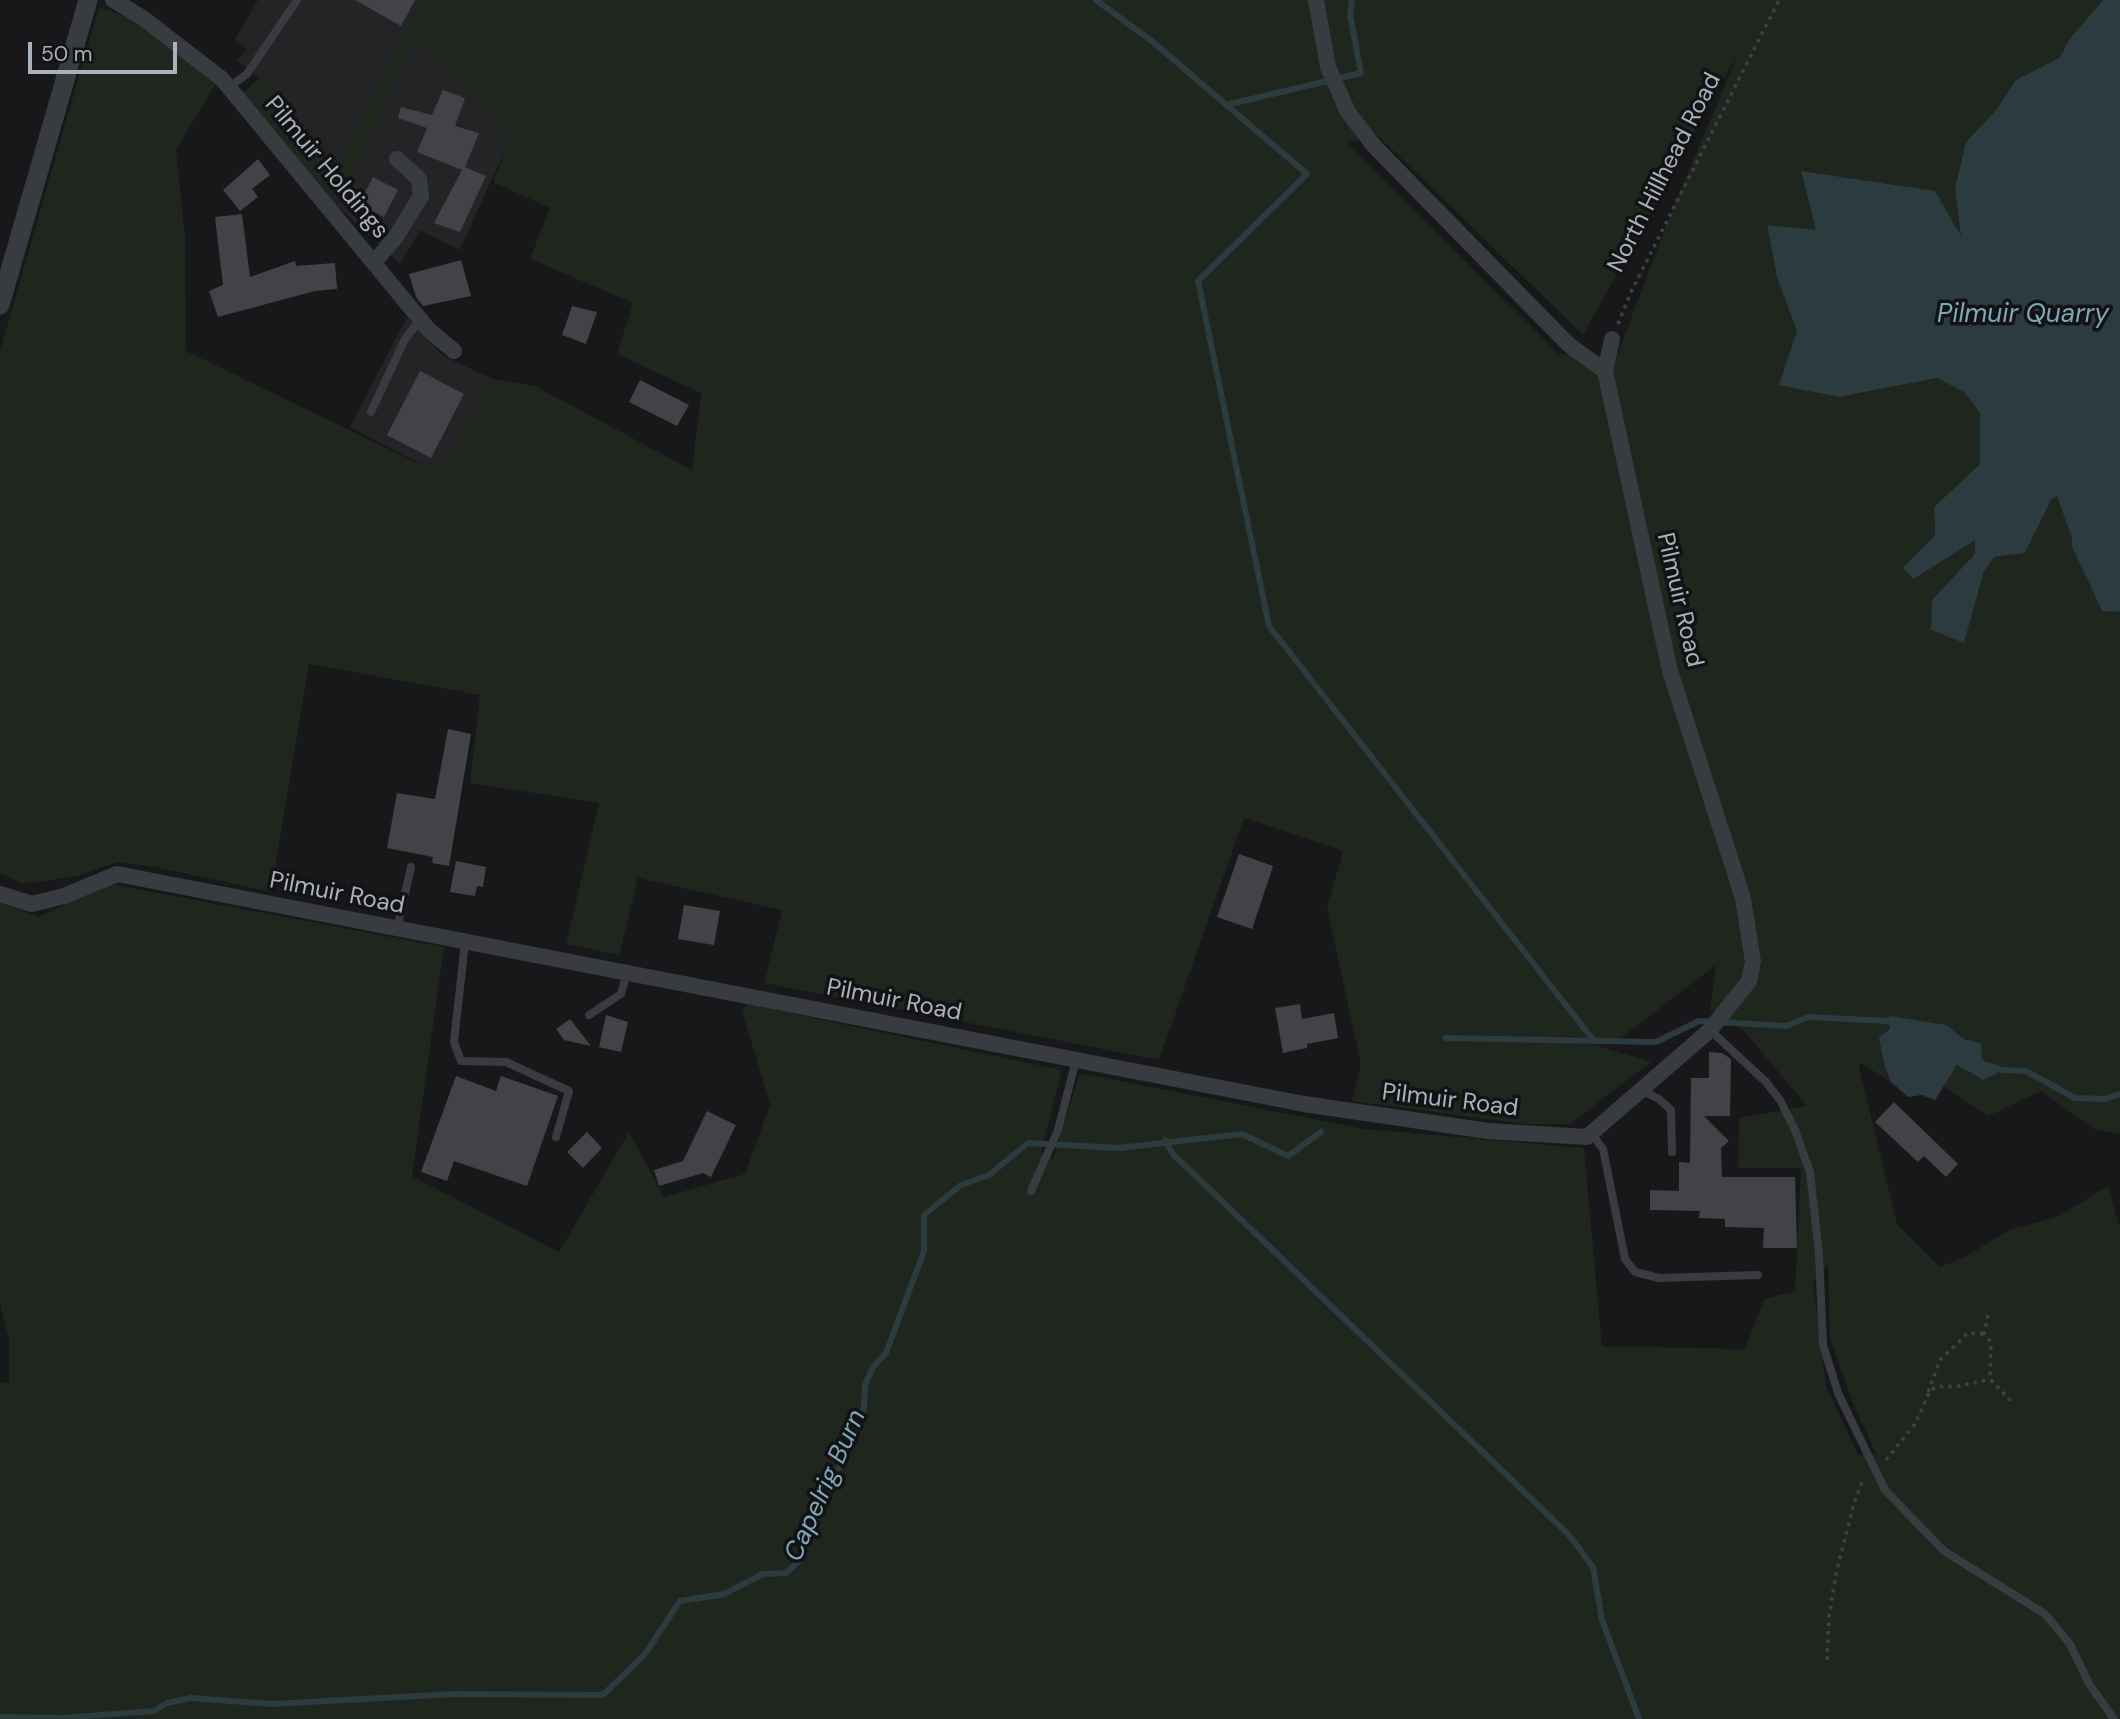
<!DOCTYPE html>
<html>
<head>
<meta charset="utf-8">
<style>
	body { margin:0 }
	#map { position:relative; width:2120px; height:1719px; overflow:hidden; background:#18181a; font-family:"DM Sans",sans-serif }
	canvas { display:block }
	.scale { position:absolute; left:28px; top:42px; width:149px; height:32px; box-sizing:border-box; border:4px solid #a9b2bb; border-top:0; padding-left:9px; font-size:21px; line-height:24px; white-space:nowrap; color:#a9b2bb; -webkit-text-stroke:5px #131315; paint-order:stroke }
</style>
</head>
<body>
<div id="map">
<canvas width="2120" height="1719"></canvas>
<div class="scale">50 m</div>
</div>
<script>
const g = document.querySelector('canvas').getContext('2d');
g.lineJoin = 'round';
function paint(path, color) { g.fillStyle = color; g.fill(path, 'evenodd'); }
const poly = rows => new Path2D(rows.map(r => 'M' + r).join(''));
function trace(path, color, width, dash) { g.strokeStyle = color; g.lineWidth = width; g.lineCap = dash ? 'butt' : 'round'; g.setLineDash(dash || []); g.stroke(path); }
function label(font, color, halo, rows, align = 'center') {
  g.font = font + ' "DM Sans",sans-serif'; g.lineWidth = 7; g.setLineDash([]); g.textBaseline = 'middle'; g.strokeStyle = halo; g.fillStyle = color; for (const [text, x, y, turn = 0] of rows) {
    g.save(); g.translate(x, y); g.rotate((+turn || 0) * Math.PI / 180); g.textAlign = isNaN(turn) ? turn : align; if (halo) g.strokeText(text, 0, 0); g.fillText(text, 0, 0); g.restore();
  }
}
const built = poly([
	[258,0,421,0,339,163,259,78,237,60,247,50,235,39],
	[417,35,509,141,460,250,420,230,400,264,337,206],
	[407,317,443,356,493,379,438,473,350,427]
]);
const green = poly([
	[421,0,2103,0,2071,37,2059,58,2016,80,1996,110,1966,142,1955,188,1962,238,1802,171,1817,231,1767,226,1777,278,1797,331,1839,397,1937,378,1964,392,1980,413,1980,464,1934,507,1935,535,1902,568,1915,579,1975,539,1976,554,1932,600,1964,643,1984,571,1994,557,2025,553,2051,500,2058,496,2072,538,2072,547,2102,611,2120,612,2120,1134,2094,1129,2041,1091,1988,1116,1944,1087,1957,1065,1983,1080,1981,1043,1964,1039,1946,1025,1890,1029,1884,1064,1891,1082,1861,1063,1859,1067,1897,1224,1940,1267,1965,1257,2009,1230,2059,1216,2108,1186,2120,1228,2120,1719,0,1719,0,1383,9,1383,9,1340,0,1303,0,900,38,917,110,884,444,947,412,1176,559,1252,629,1132,664,1197,745,1174,770,1105,742,1010,747,1004,1062,1070,1041,1152,1053,1159,1079,1076,1085,1074,1364,1129,1584,1148,1602,1346,1745,1349,1764,1299,1795,1291,1801,1168,1738,1168,1739,1118,1807,1106,1745,1032,1710,1009,1716,965,1617,1041,1565,1036,1651,1062,1570,1124,1525,1124,1352,1101,1361,1065,1327,908,1343,851,1244,818,1159,1060,764,983,782,910,638,878,619,955,566,944,599,803,470,783,480,695,309,664,271,892,155,867,118,862,77,876,23,884,0,873,0,351,99,7,131,18,217,82,176,150,185,237,186,351,438,473,493,379,535,386,692,470,701,393,617,354,633,303,530,259,550,208,493,182,509,141,417,36,337,206,242,94,259,78,339,163],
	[1739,52,1671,213,1616,358,1559,354,1347,144,1375,133,1583,335],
	[1828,1265,1830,1338,1852,1401,1876,1454,1858,1455,1826,1386,1813,1282]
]);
const water = poly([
	[2103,0,2120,0,2120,612,2102,611,2072,547,2072,538,2057,496,2051,500,2025,553,1994,557,1984,571,1964,643,1931,630,1932,600,1975,554,1975,540,1914,579,1902,568,1935,535,1934,507,1980,464,1980,413,1964,392,1937,378,1839,397,1779,385,1797,331,1777,278,1767,225,1816,230,1801,171,1935,191,1961,236,1955,188,1966,142,1996,110,2016,80,2059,58,2071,37],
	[1889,1016,1946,1025,1964,1039,1981,1043,1982,1059,1998,1073,1983,1080,1957,1065,1935,1100,1922,1095,1908,1097,1891,1082,1884,1064,1879,1037,1890,1029]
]);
const stream = poly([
	[1096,0,1153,42,1307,174,1198,281,1269,626,1594,1041],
	[1226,105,1361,73,1350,14,1352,0],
	[1445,1038,1656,1042,1699,1021,1787,1026,1808,1017,1889,1021,1895,1026],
	[1984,1064,2002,1070,2026,1071,2075,1098,2105,1099,2120,1094],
	[1165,1140,1173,1154,1569,1535,1593,1567,1602,1620,1639,1719],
	[0,1717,62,1718,154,1711,167,1703,191,1698,272,1704,454,1694,603,1695,645,1654,680,1601,724,1594,763,1574,786,1573,799,1561,864,1408,865,1385,873,1367,886,1353,924,1251,924,1215,961,1185,989,1175,1028,1143,1119,1148,1242,1134,1288,1156,1321,1132]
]);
const building = poly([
	[355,0,415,0,401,26],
	[443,90,465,98,455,126,479,133,465,167,486,176,460,232,434,223,462,170,417,152,427,128,398,118,401,107,432,115],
	[258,159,270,175,252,189,258,197,240,211,223,190],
	[373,177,398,190,384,217,359,204],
	[242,214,250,277,295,261,296,266,335,263,337,289,315,291,218,317,209,291,223,285,215,217],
	[461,260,471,296,423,306,416,297,409,274],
	[572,306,597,312,586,344,562,335],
	[420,371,464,394,431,458,387,435],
	[640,380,689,405,677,426,629,402],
	[448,729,471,734,449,866,432,863,433,857,387,848,397,793,435,799],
	[1239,854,1273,866,1252,929,1217,917],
	[456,861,486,867,483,887,477,886,475,896,450,892],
	[684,905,720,911,714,945,678,939],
	[1300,1004,1302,1019,1334,1013,1338,1038,1307,1044,1307,1048,1283,1053,1275,1008],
	[606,1015,628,1022,621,1052,599,1047],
	[570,1019,591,1046,564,1040,556,1029],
	[1709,1052,1722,1053,1731,1059,1730,1116,1704,1116,1729,1141,1721,1148,1722,1177,1795,1177,1797,1248,1763,1248,1764,1228,1725,1227,1725,1219,1699,1218,1700,1211,1650,1210,1650,1190,1679,1191,1679,1162,1690,1163,1691,1078,1709,1078],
	[456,1076,496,1091,501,1076,558,1096,527,1186,454,1161,447,1181,421,1172],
	[1894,1102,1958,1164,1946,1177,1924,1156,1918,1162,1875,1122],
	[707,1111,736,1125,711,1177,703,1173,659,1186,654,1170,683,1161],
	[587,1132,602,1148,583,1168,567,1152]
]);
const path = poly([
	[1618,324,1631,292,1779,0],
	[1988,1315,1984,1334,1991,1342,1990,1379,2014,1404],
	[1928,1392,1940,1360,1968,1333,1984,1334],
	[1886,1460,1915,1424,1930,1391,1936,1387,1960,1386,1990,1379],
	[1827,1660,1829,1616,1836,1574,1854,1503,1864,1477]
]);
const service = poly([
	[229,87,247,74,297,0],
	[371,412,405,339,420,320],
	[397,929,411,867],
	[465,942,454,1042,461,1061,506,1062,569,1091,556,1137],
	[589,1015,621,994,627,973],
	[1710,1030,1766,1082,1780,1100,1795,1130,1810,1172,1819,1254,1823,1345,1838,1393,1885,1490,1944,1551,2045,1614,2070,1644,2089,1684,2114,1719],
	[1641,1090,1659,1099,1671,1110,1672,1152],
	[1591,1133,1603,1149,1625,1259,1635,1272,1659,1278,1758,1275],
	[1031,1191,1058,1130,1076,1060]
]);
const minor = poly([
	[113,0,143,18,222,79,429,330,454,351],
	[375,261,395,238,421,196,419,179,397,159],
	[1605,371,1612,339],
	[0,894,32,904,64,896,117,874,1304,1104,1488,1131,1587,1137,1710,1030,1749,981,1753,962,1743,898,1670,671,1605,371,1569,345,1374,146,1348,112,1328,67,1316,0]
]);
const tertiary = poly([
	[0,305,88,0]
]);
const streetNames = [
	["Pilmuir Holdings",326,168,50],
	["North Hillhead Road",1665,173,-63],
	["Pilmuir Road",1679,600,77],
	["Pilmuir Road",337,894,11],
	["Pilmuir Road",894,1001,11],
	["Pilmuir Road",1450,1101,7]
];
const waterNames = [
	["Pilmuir Quarry",2023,315],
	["Capelrig Burn",826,1486,-66]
];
paint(built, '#242427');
paint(green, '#1e261d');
paint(water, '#2c3b40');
trace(stream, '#2c3b40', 6);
paint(building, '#424347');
trace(path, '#3e4247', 3.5, [3.5, 5]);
trace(service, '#383b40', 8);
trace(minor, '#383b40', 16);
trace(tertiary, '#383b40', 19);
label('24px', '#a9b2bb', '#131315', streetNames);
label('italic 26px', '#7da8b9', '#131315', waterNames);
</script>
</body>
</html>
